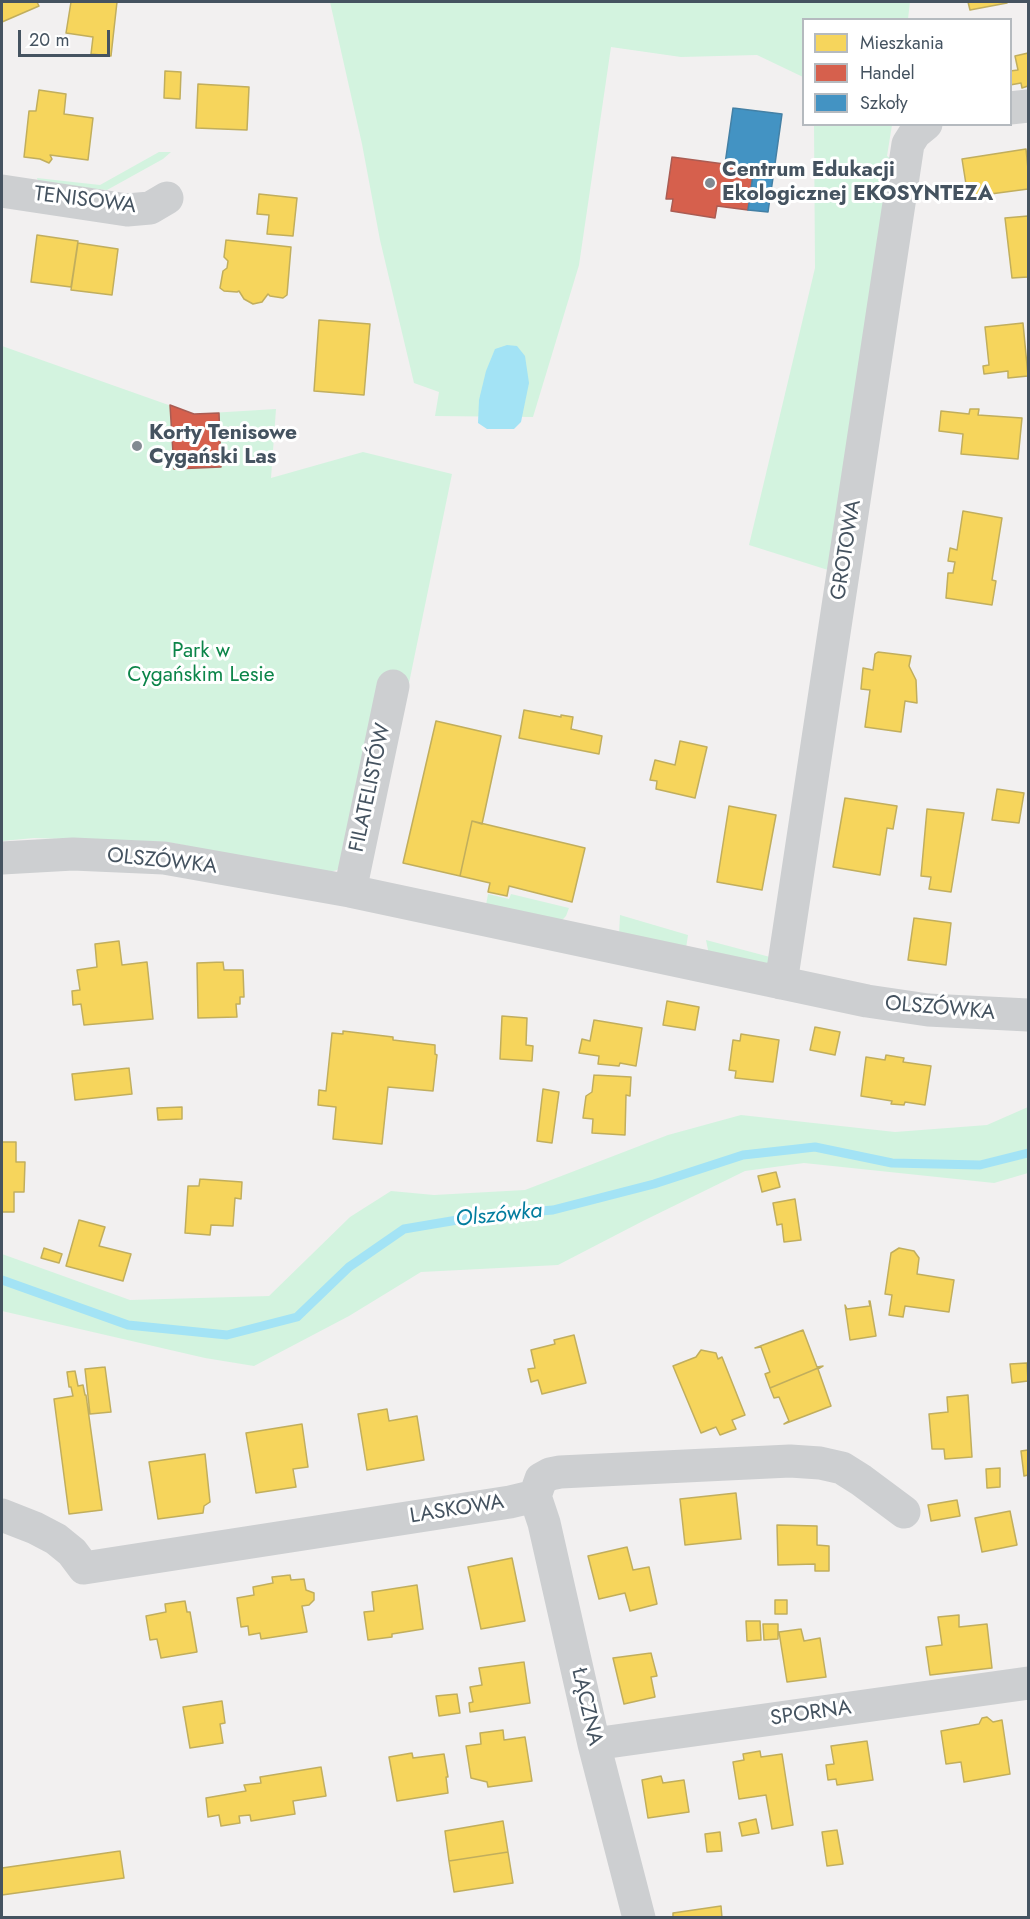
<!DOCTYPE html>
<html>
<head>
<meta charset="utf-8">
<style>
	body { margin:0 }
	#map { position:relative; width:1030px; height:1919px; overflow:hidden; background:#f2f0f0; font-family:Jost,sans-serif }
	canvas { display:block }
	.frame { position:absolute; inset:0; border:3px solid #455360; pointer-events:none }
	.legend { position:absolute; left:802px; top:18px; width:210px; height:108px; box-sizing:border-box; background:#fff; border:2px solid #b5babf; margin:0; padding:8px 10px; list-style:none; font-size:18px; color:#455360 }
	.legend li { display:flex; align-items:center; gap:12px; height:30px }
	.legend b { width:30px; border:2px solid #b5babf }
	.scale { position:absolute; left:18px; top:30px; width:92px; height:27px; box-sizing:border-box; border:3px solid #455360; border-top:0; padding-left:8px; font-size:18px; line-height:21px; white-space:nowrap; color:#455360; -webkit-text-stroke:4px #fff; paint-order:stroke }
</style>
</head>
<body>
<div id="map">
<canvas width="1030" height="1919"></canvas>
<div class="frame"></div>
<ul class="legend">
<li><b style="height:16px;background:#f6d55c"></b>Mieszkania</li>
<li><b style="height:16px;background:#d6604d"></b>Handel</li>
<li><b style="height:16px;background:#4393c3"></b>Szkoły</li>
</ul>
<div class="scale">20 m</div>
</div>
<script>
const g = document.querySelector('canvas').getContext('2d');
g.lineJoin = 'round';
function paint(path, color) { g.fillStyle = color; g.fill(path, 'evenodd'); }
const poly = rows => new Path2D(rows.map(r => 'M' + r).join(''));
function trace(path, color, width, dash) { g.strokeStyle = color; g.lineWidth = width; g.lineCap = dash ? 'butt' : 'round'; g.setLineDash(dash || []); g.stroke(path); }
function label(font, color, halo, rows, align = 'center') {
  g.font = font + ' Jost,sans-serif'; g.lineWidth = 6; g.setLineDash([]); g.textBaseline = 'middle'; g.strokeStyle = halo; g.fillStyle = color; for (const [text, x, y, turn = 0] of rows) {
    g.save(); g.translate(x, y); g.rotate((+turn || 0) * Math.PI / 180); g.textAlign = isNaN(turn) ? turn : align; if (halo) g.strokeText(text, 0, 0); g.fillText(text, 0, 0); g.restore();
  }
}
const green = poly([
	[330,2,910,2,908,19,804,20,803,77,757,55,681,57,611,47,579,265,533,417,435,416,439,392,414,383,380,240,362,144],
	[814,125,892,125,887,156,896,162,828,570,749,545,815,268],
	[159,152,171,152,163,159,107,190,39,184,37,178,100,185],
	[2,346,194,414,276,409,271,478,363,452,452,474,409,683,344,863,337,870,330,872,239,856,167,842,34,838,2,841],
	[488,894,509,899,511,894,569,908,566,916,561,921,486,905],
	[620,915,688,935,686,948,619,934],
	[706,940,770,957,771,962,760,967,709,955],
	[1028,1107,1028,1173,994,1183,804,1163,745,1171,643,1221,558,1265,421,1272,349,1316,254,1366,205,1358,2,1311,2,1254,130,1300,269,1296,350,1217,391,1191,434,1195,525,1190,668,1135,741,1115,895,1132,987,1125]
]);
const water = poly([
	[507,345,517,346,525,356,529,383,521,422,514,429,487,429,478,423,479,400,486,371,495,349]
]);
const homes = poly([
	[2,2,37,2,39,6,2,22,2,2],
	[71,2,117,2,111,56,91,54,93,37,66,33,71,2],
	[968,2,1007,2,1007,3,970,10,968,2],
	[1028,53,1028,86,1022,88,1021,83,1010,85,1010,71,1018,70,1015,56,1028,53],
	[165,71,181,72,180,99,164,98,165,71],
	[198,84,249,87,247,130,196,128,198,84],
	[39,90,66,94,64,114,93,118,88,160,50,155,52,159,49,163,40,159,24,157,29,111,36,111,39,90],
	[1026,149,1028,169,1028,189,968,197,962,159,1026,149],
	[259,194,297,198,293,236,267,234,269,215,257,214,259,194],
	[1028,216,1028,277,1012,278,1005,218,1028,216],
	[37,235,78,241,71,287,31,282,37,235],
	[226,240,291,247,287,295,283,298,270,296,268,294,262,302,253,304,244,299,239,291,237,292,224,291,220,288,223,271,227,268,228,261,224,257,226,240],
	[78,243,118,249,112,295,71,290,78,243],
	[319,320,370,324,364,395,314,391,319,320],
	[1023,323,1028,376,1008,378,1008,371,984,374,983,366,989,365,985,327,1023,323],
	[970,409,979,409,978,415,1022,418,1018,459,961,454,963,434,939,431,941,411,969,414,970,409],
	[963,511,1002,518,992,580,996,581,992,605,946,598,948,573,953,573,955,562,948,561,950,548,957,550,963,511],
	[878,652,911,656,909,666,916,680,917,703,905,701,901,732,865,727,870,690,861,689,863,668,873,670,875,654,878,652],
	[524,710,561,717,561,715,573,717,571,729,602,736,599,754,519,738,524,710],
	[436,721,501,736,482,824,472,821,460,876,403,863,436,721],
	[680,741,707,747,695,798,656,789,657,781,650,780,655,760,675,765,680,741],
	[997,789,1024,793,1019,823,992,820,997,789],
	[845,798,897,806,893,829,887,828,880,875,833,867,845,798],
	[729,806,776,815,762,890,717,882,729,806],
	[927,809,964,813,951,892,929,889,931,877,921,876,927,809],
	[472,821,585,848,572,902,509,886,507,896,488,892,490,883,460,876,472,821],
	[914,918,951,923,946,965,908,960,914,918],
	[119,941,122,965,147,962,153,1019,84,1025,81,1004,73,1005,72,991,80,990,77,970,97,967,95,944,119,941],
	[223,962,224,970,243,970,244,997,240,997,240,1004,236,1004,237,1017,198,1018,197,963,223,962],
	[667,1001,699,1007,695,1030,663,1025,667,1001],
	[502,1016,527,1018,526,1045,533,1046,532,1061,500,1059,502,1016],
	[594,1020,642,1028,636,1066,620,1063,619,1066,598,1064,599,1056,579,1053,582,1039,590,1041,594,1020],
	[815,1027,840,1032,835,1055,810,1050,815,1027],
	[343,1031,393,1037,393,1040,435,1045,435,1054,437,1055,433,1091,388,1087,382,1144,333,1139,336,1107,318,1105,319,1090,326,1091,332,1033,343,1034,343,1031],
	[741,1034,779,1040,773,1082,735,1078,736,1071,729,1070,733,1040,740,1041,741,1034],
	[886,1055,904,1058,903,1062,931,1066,925,1105,905,1102,904,1105,891,1104,892,1101,861,1096,866,1057,885,1060,886,1055],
	[129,1068,132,1094,75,1100,72,1074,129,1068],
	[594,1075,631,1077,630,1096,626,1095,625,1135,592,1133,593,1119,583,1118,586,1096,592,1092,594,1075],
	[543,1089,559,1092,552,1143,537,1141,543,1089],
	[182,1107,182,1119,158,1120,157,1108,182,1107],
	[2,1142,16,1142,16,1162,25,1162,24,1192,14,1192,14,1212,2,1212,2,1142],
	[776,1172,780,1187,762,1192,758,1176,776,1172],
	[200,1179,242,1182,241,1199,235,1198,233,1226,211,1225,210,1235,185,1233,188,1186,199,1186,200,1179],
	[795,1199,801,1240,784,1242,782,1224,777,1225,773,1203,795,1199],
	[79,1220,105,1227,99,1246,131,1254,123,1281,66,1266,79,1220],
	[44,1248,62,1254,59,1263,41,1258,44,1248],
	[899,1248,914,1251,919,1258,917,1274,954,1280,949,1312,905,1306,903,1317,889,1315,892,1295,885,1294,891,1253,899,1248],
	[869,1301,870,1301,876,1336,850,1340,845,1305,847,1309,870,1306,869,1301],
	[803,1330,817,1367,823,1366,770,1388,765,1374,770,1372,761,1347,755,1348,803,1330],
	[574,1335,586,1383,542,1394,538,1380,531,1382,528,1369,535,1368,531,1350,555,1344,554,1340,574,1335],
	[701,1350,716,1353,718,1359,722,1357,745,1415,732,1420,736,1429,720,1435,716,1427,701,1433,673,1366,696,1357,701,1350],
	[1027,1363,1028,1381,1012,1383,1010,1364,1027,1363],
	[823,1366,818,1369,831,1406,784,1424,789,1421,779,1397,774,1398,770,1388,823,1366],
	[105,1367,111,1412,90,1414,85,1369,105,1367],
	[75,1371,78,1386,83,1385,85,1395,86,1395,102,1510,69,1514,54,1399,73,1396,71,1387,69,1387,67,1372,75,1371],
	[968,1395,972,1457,945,1459,944,1449,932,1449,929,1414,948,1412,947,1397,968,1395],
	[387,1409,389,1421,417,1416,424,1460,367,1470,358,1414,387,1409],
	[302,1424,308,1467,293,1469,296,1487,256,1493,246,1433,302,1424],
	[1028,1450,1028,1475,1024,1476,1021,1451,1028,1450],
	[205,1454,210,1502,204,1506,203,1513,158,1519,149,1462,205,1454],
	[1000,1468,1000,1487,987,1488,986,1469,1000,1468],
	[736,1493,741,1539,685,1545,680,1499,736,1493],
	[957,1500,960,1516,931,1521,928,1505,957,1500],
	[1010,1511,1017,1545,982,1552,975,1518,1010,1511],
	[777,1525,817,1526,817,1545,829,1546,829,1571,815,1571,815,1564,778,1565,777,1525],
	[627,1547,633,1570,649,1567,657,1604,630,1611,625,1593,599,1599,588,1556,627,1547],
	[512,1558,525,1621,481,1629,468,1567,512,1558],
	[290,1575,291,1580,304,1579,306,1590,314,1593,314,1600,309,1605,302,1606,307,1632,261,1639,260,1633,249,1635,248,1626,241,1627,237,1598,254,1595,253,1587,273,1583,272,1577,290,1575],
	[417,1585,423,1629,392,1634,392,1637,368,1640,364,1612,374,1611,372,1592,417,1585],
	[775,1600,787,1600,787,1614,775,1614,775,1600],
	[185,1601,187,1612,190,1612,197,1652,161,1658,157,1639,150,1640,146,1616,166,1612,165,1604,185,1601],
	[959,1615,959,1627,987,1624,992,1668,930,1675,926,1647,942,1645,938,1617,959,1615],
	[746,1621,760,1621,761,1640,747,1641,746,1621],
	[763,1624,778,1624,778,1639,764,1640,763,1624],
	[801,1629,804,1641,820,1638,826,1677,787,1682,779,1632,801,1629],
	[651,1653,657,1676,651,1677,655,1697,624,1704,613,1658,651,1653],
	[524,1662,530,1703,470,1712,469,1703,473,1702,470,1687,482,1685,479,1668,524,1662],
	[457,1694,460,1713,439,1716,436,1696,457,1694],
	[222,1701,225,1723,220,1724,223,1743,190,1748,183,1707,222,1701],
	[987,1717,993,1722,1002,1720,1010,1774,964,1782,961,1762,946,1764,941,1731,979,1724,982,1718,987,1717],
	[503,1730,504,1740,525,1737,532,1781,488,1787,487,1782,471,1778,466,1746,481,1744,480,1733,503,1730],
	[867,1741,873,1780,837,1785,836,1779,828,1780,826,1765,834,1764,831,1746,867,1741],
	[760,1751,761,1757,782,1754,793,1825,772,1829,766,1795,739,1799,733,1762,744,1760,743,1754,760,1751],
	[412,1753,413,1758,444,1754,448,1777,446,1777,448,1793,397,1801,389,1757,412,1753],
	[321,1767,326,1796,293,1801,295,1814,251,1821,250,1815,239,1816,240,1823,221,1826,219,1815,208,1817,206,1798,246,1791,244,1785,261,1783,260,1777,321,1767],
	[661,1776,663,1783,684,1780,689,1812,648,1818,642,1780,661,1776],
	[756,1819,759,1833,742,1836,739,1823,756,1819],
	[503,1821,508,1852,449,1861,445,1831,503,1821],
	[837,1830,843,1864,827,1866,822,1832,837,1830],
	[720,1832,722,1851,707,1852,705,1834,720,1832],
	[120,1851,124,1878,2,1895,2,1868,120,1851],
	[508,1852,513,1883,454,1892,449,1861,508,1852],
	[721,1906,722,1918,673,1918,673,1913,721,1906]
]);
const shops = poly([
	[672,157,754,168,748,210,717,206,715,218,671,211,673,199,666,199,672,157],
	[170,405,194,414,219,413,221,467,174,469,170,405]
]);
const schools = poly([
	[733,108,782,114,774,171,725,164,733,108],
	[754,168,774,171,768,212,748,210,754,168]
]);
const stream = poly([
	[2,1280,128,1325,227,1335,297,1317,349,1267,404,1229,481,1216,553,1210,654,1184,743,1155,815,1147,892,1163,980,1165,1028,1153]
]);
const minor = poly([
	[1010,108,1028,106],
	[2,191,127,210,150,208,167,198],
	[2,858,73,854,164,858,350,891,867,1001,928,1010,1028,1015],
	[350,891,393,686],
	[781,983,908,144,915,133,926,124],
	[535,1496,544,1523,594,1744,639,1918],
	[2,1515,35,1528,56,1539,72,1552,84,1568,510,1502,535,1496,541,1479,550,1474,560,1472,790,1461,820,1463,842,1468,861,1480,904,1512],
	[594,1744,1028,1683]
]);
const markers = [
	[710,183,6,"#828a92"],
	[137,446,6,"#828a92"]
];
const poiNames = [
	["Centrum Edukacji",722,171],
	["Ekologicznej EKOSYNTEZA",722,195],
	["Korty Tenisowe",149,434],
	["Cygański Las",149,458]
];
const streetNames = [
	["TENISOWA",85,201,7],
	["GROTOWA",847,550,-81],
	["FILATELISTÓW",371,788,-78],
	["OLSZÓWKA",162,862,6],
	["OLSZÓWKA",940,1009,5],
	["LASKOWA",457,1510,-9],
	["ŁĄCZNA",586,1707,77],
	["SPORNA",811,1714,-8]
];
const parkNames = [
	["Park w",201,652],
	["Cygańskim Lesie",201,676]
];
const waterNames = [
	["Olszówka",499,1216,-6]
];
paint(green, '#d3f3df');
paint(water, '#a3e3f5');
paint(homes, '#f6d55c');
trace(homes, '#c1ae5d', 1.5);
paint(shops, '#d6604d');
trace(shops, '#aa5c53', 1.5);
paint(schools, '#4393c3');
trace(schools, '#4480a5', 1.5);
trace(stream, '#a3e3f5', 9);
trace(minor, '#cdcfd1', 33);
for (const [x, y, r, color] of markers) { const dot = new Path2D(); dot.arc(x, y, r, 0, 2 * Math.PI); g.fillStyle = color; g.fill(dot); trace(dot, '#fff', 2); }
label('bold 21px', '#455360', '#fff', poiNames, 'left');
label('21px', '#455360', '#fff', streetNames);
label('21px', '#0c8549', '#fff', parkNames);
label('italic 22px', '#037d9f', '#fff', waterNames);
</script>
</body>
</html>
